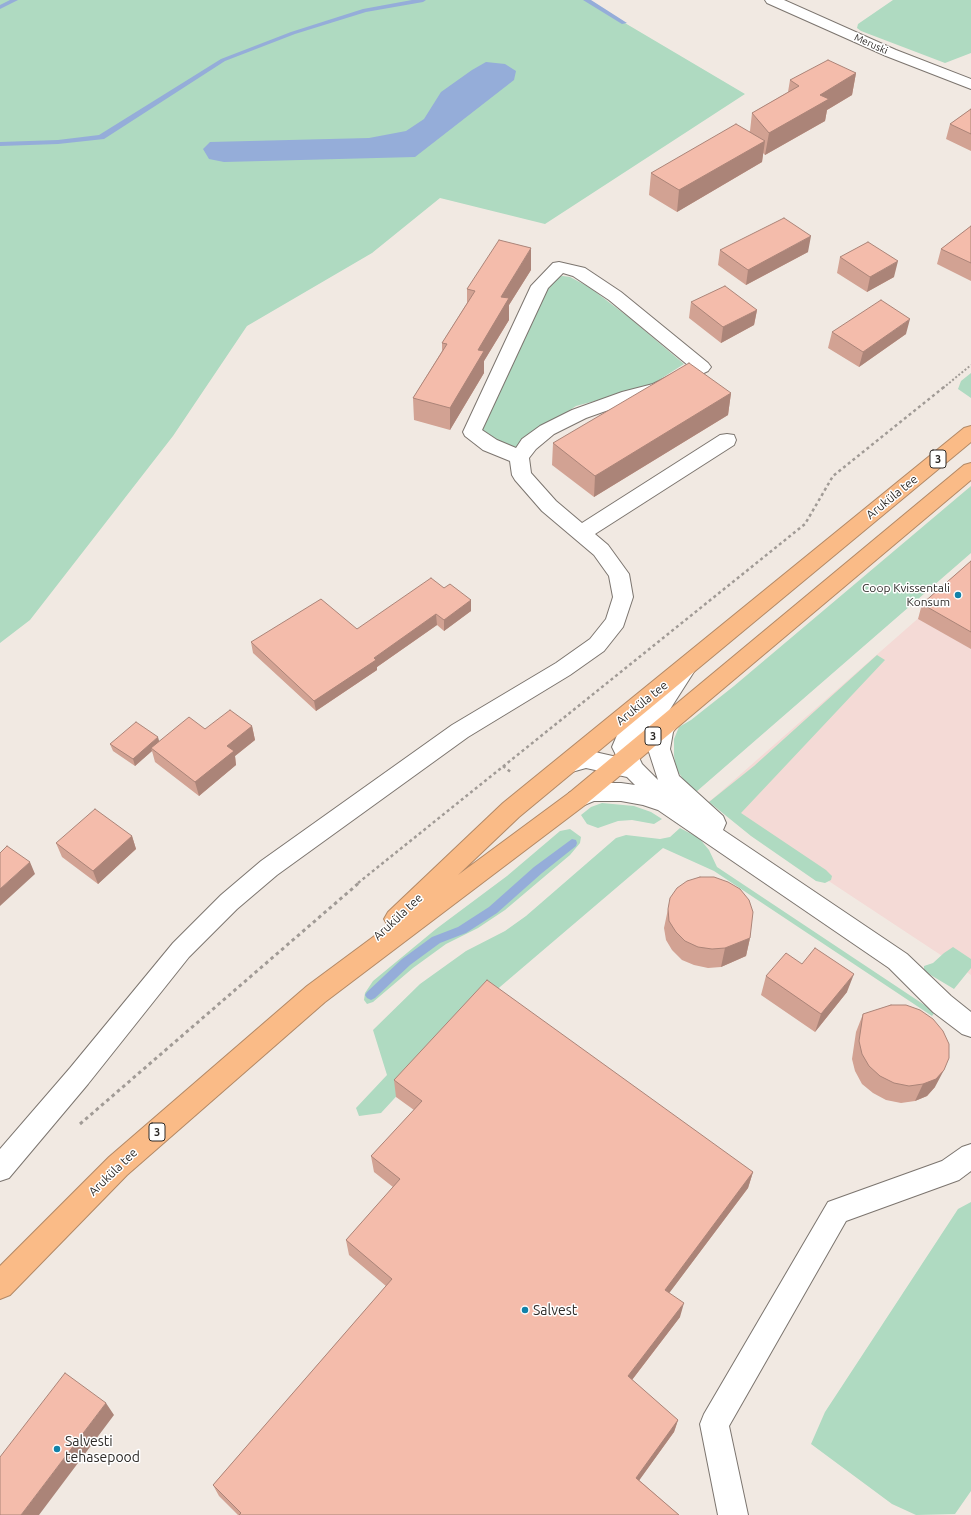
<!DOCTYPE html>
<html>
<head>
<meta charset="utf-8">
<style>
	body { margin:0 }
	canvas { display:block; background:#f1e9e2 }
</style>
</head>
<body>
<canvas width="971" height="1515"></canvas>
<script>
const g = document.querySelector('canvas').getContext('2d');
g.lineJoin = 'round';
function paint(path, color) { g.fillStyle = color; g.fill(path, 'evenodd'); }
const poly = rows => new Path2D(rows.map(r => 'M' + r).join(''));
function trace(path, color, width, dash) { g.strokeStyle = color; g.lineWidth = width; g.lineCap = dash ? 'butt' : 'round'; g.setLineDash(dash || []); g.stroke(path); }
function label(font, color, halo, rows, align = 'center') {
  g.font = font + ' Ubuntu,sans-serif'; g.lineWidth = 3; g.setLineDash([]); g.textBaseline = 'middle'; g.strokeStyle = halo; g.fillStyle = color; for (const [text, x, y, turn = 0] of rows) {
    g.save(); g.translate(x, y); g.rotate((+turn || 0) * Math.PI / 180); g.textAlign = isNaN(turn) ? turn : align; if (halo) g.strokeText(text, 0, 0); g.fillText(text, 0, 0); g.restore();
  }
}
const commercial = poly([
	[971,572,971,975,709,802]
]);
const green = poly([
	[0,0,586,0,745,94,545,224,440,198,372,253,247,326,173,436,30,620,0,643],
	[893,0,971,0,971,53,945,63,861,31,857,28,858,24],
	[563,276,570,277,589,287,631,319,684,364,648,387,576,406,538,431,517,451,478,438,552,277],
	[971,373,971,398,958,389,961,381],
	[971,486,971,553,696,792,686,783,676,769,674,755,674,739,679,727,691,720,734,686],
	[877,655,885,660,741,813,826,870,832,876,831,880,825,883,816,881,751,836,709,802,754,766],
	[602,803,634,806,651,812,662,819,654,824,632,820,618,821,598,828,587,824,581,815,591,807],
	[680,828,699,838,709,850,717,867,935,1012,932,1016,714,871,663,848,487,998,381,1113,359,1116,356,1108,387,1075,373,1030,420,984,466,951,505,931,526,916,616,838,626,835,660,839,670,837],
	[570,829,581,837,580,843,570,855,505,910,478,928,446,944,413,968,373,1002,367,1004,364,1000,365,993,373,981,436,929,507,876,560,831],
	[953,947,971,959,971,968,954,989,924,971,924,966,933,963,944,953],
	[971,1202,971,1491,955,1514,916,1515,892,1504,811,1444,825,1412,958,1209]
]);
const water = poly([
	[486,62,505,64,516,71,514,80,415,157,224,162,209,159,203,149,210,142,369,138,406,131,424,119,441,92,472,70]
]);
const stream = poly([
	[10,0,18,0,0,9,0,5,10,0],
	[412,0,426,0,423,2,366,12,295,34,225,61,104,139,58,144,0,146,0,142,58,140,99,135,221,59,291,32,363,9,412,0],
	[583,0,591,0,627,23,622,24,583,0],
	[572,839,576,840,577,843,576,846,542,873,497,913,466,933,440,943,410,965,375,998,371,1000,367,998,365,995,367,992,402,959,432,937,458,927,489,907,534,867,572,839]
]);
const pathFar2 = poly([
	[943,388,971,365]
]);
const pathFar1 = poly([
	[503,766,512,773],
	[358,883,805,524,833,476,944,387]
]);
const path = poly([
	[80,1124,360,882]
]);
const minor = poly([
	[765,0,784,0,896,50,971,79,971,89,886,56,767,3,765,0],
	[559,262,585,268,621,292,708,363,711,367,708,371,665,392,634,401,586,418,554,434,536,449,529,458,531,473,556,501,582,523,720,435,727,434,734,435,736,440,734,445,595,534,608,545,629,574,633,597,623,627,604,651,570,675,468,737,277,875,237,909,189,957,88,1084,9,1178,0,1181,0,1149,70,1068,173,943,221,895,261,861,452,725,556,663,590,639,606,619,613,597,609,576,594,555,542,511,515,480,512,475,510,461,483,450,465,436,463,432,531,286,553,263,559,262],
	[563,273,573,276,609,300,689,366,653,384,622,392,572,410,540,426,522,439,516,448,497,440,482,430,548,288,563,273],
	[686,659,693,661,697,667,667,714,677,716,680,722,673,732,670,749,679,776,723,816,726,823,723,830,907,954,951,996,971,1012,971,1037,962,1034,933,1012,889,968,658,810,643,805,621,801,594,801,577,808,569,805,566,799,569,793,592,783,621,783,635,785,627,777,586,768,568,773,560,770,557,764,560,758,586,750,617,757,612,747,621,726,653,701,679,661,686,659],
	[655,724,652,729,648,749,658,780,642,764,634,747,638,737,655,724],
	[971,1144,971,1171,959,1180,846,1221,729,1426,748,1515,718,1515,700,1424,704,1414,828,1202,942,1161,962,1147,971,1144]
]);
const highway = poly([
	[971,426,971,442,519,817,458,875,569,793,964,465,971,463,971,480,585,805,325,1002,127,1175,10,1295,0,1299,0,1266,109,1157,307,986,388,926,384,919,388,912,503,803,964,428,971,426]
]);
const wall = poly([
	[856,73,852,95,827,110,825,121,765,155,763,153,762,162,677,212,649,195,651,173,750,131,752,113,788,92,790,80],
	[971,109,971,151,946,139,950,124],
	[971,226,971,281,937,264,941,249],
	[720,250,808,252,746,285,718,265],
	[840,257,894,277,867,292,837,273],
	[531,270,509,305,509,320,484,361,484,373,450,430,414,420,413,398,442,351,442,343,467,303,467,289],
	[691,302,757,310,754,325,721,343,689,318],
	[832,332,906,334,859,367,828,348],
	[731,393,728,415,594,497,552,465,553,443],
	[971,561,971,649,918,619,922,604],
	[444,588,471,600,471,611,444,631,437,625,377,667,377,670,316,711,253,653,251,642,357,629],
	[252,726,255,740,235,756,236,765,199,796,155,762,152,751,135,766,113,751,110,744,159,741,205,729],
	[132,836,136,849,98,884,62,857,56,843],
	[668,909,750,938,746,956,721,967,708,968,694,965,682,960,672,950,666,940,664,928],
	[802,964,847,992,815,1032,761,995,766,976],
	[863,1014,935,1087,927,1096,915,1101,901,1103,886,1100,873,1093,862,1084,855,1071,852,1059,856,1032],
	[394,1080,753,1172,748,1188,669,1293,680,1317,632,1380,678,1420,674,1432,639,1480,679,1515,238,1515,219,1496,213,1485,386,1286,349,1255,346,1240,393,1187,374,1172,371,1156,414,1110,396,1097]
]);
const shadedWall = poly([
	[856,73,852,95,827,110,825,121,765,155,769,133,820,95],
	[765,141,762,162,677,212,679,190],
	[811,236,808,252,746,285,748,270],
	[531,248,531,270,509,305,509,320,484,361,484,373,450,430,450,408,478,350,501,297],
	[898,261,894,277,867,292,870,277],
	[757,310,754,325,721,343,723,327],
	[910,319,906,334,859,367,863,352],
	[731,393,728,415,594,497,595,476],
	[471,600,471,611,444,631,444,620],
	[436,614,437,625,377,667,377,670,316,711,314,701,374,658],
	[252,726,255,740,235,756,236,765,199,796,195,782,227,746],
	[158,737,160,744,151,748,152,751,135,766,133,759],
	[132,836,136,849,98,884,93,871],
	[30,862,35,874,0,906,0,889],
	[750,938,746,956,721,967,725,948],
	[854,974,847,992,815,1032,821,1014],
	[944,1070,935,1087,927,1096,915,1101,923,1084],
	[753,1172,748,1188,661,1304,665,1290],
	[684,1303,680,1317,625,1389,628,1376],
	[106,1403,114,1415,39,1515,21,1515],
	[678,1420,674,1432,633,1489,636,1478]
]);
const building = poly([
	[828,60,856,73,820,95,829,99,769,133,752,113,799,86,790,80,828,60],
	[971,109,971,134,950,124,971,109],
	[736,124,765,141,679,190,651,173,736,124],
	[784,218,811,236,748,270,720,250,784,218],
	[971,226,971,263,941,249,971,226],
	[499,240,531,248,501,297,509,298,478,350,484,351,450,408,413,398,447,344,442,343,475,291,467,289,499,240],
	[868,242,898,261,870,277,840,257,868,242],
	[725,286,757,310,723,327,691,302,725,286],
	[881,300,910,319,863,352,832,332,881,300],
	[689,363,731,393,595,476,553,443,689,363],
	[971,561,971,632,922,604,971,561],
	[431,578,444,588,450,584,471,600,444,620,436,614,374,658,376,660,314,701,251,642,321,599,357,629,431,578],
	[230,710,252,726,227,746,234,751,195,782,151,748,189,717,205,729,230,710],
	[136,722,158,737,133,759,110,744,136,722],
	[95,809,132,836,93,871,56,843,95,809],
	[7,846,30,862,0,889,0,853,7,846],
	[700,877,714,877,728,882,740,889,749,900,753,912,750,938,725,948,712,949,698,947,685,941,676,932,669,921,668,909,670,898,677,888,687,881,700,877],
	[815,948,854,974,821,1014,766,976,786,953,802,964,815,948],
	[487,980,753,1172,665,1290,684,1303,628,1376,678,1420,636,1478,679,1515,239,1515,241,1513,213,1485,392,1279,346,1240,400,1179,371,1156,422,1101,394,1080,487,980],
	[891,1005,906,1005,920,1010,933,1019,943,1031,949,1044,949,1058,944,1070,936,1079,923,1084,909,1086,894,1083,880,1076,869,1066,862,1054,859,1041,863,1014,891,1005],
	[65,1373,106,1403,21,1515,0,1515,0,1457,65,1373]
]);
const markers = [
	[958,595,4,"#1182a9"],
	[525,1310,4,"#1182a9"],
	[57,1449,4,"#1182a9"]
];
const farStreetnames = [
	["Meruski",871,44,24]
];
const shields = [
	[938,459,16],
	[653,736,16],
	[157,1132,16]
];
const shieldNames = [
	["3",938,459],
	["3",653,736],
	["3",157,1132]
];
const streetNames = [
	["Aruküla tee",892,497,-39],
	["Aruküla tee",642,703,-39],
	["Aruküla tee",398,917,-43],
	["Aruküla tee",113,1172,-44]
];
const poiNames = [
	["Coop Kvissentali",950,588],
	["Konsum",950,602]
];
const nearPoinames = [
	["Salvest",533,1310],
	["Salvesti",65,1441],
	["tehasepood",65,1457]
];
paint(commercial, '#f4dad6');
paint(green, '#afdac1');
paint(water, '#95add9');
paint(stream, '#95add9');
trace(minor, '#7c756f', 2);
trace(highway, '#b38966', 2);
trace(pathFar2, '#a19b96', 2, [2, 2]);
trace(pathFar1, '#a19b96', 2.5, [3, 3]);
trace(path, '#a19b96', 3, [3.5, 3.5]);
paint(minor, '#fff');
paint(highway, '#fabb87');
paint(wall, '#d2a293');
paint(shadedWall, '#ab8478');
paint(building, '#f4bcab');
trace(building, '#ab8478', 1);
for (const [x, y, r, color] of markers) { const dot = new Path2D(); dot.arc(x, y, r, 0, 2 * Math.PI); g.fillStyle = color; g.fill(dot); trace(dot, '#fff', 1.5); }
label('10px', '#2e2b28', '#fff', farStreetnames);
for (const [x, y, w] of shields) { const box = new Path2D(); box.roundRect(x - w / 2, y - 9, w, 18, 3); g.fillStyle = '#fff'; g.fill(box); trace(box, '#2e2b28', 1); }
label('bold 11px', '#2e2b28', null, shieldNames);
label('12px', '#2e2b28', '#fff', streetNames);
label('12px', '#2e2b28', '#fff', poiNames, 'right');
label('14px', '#2e2b28', '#fff', nearPoinames, 'left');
</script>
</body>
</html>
